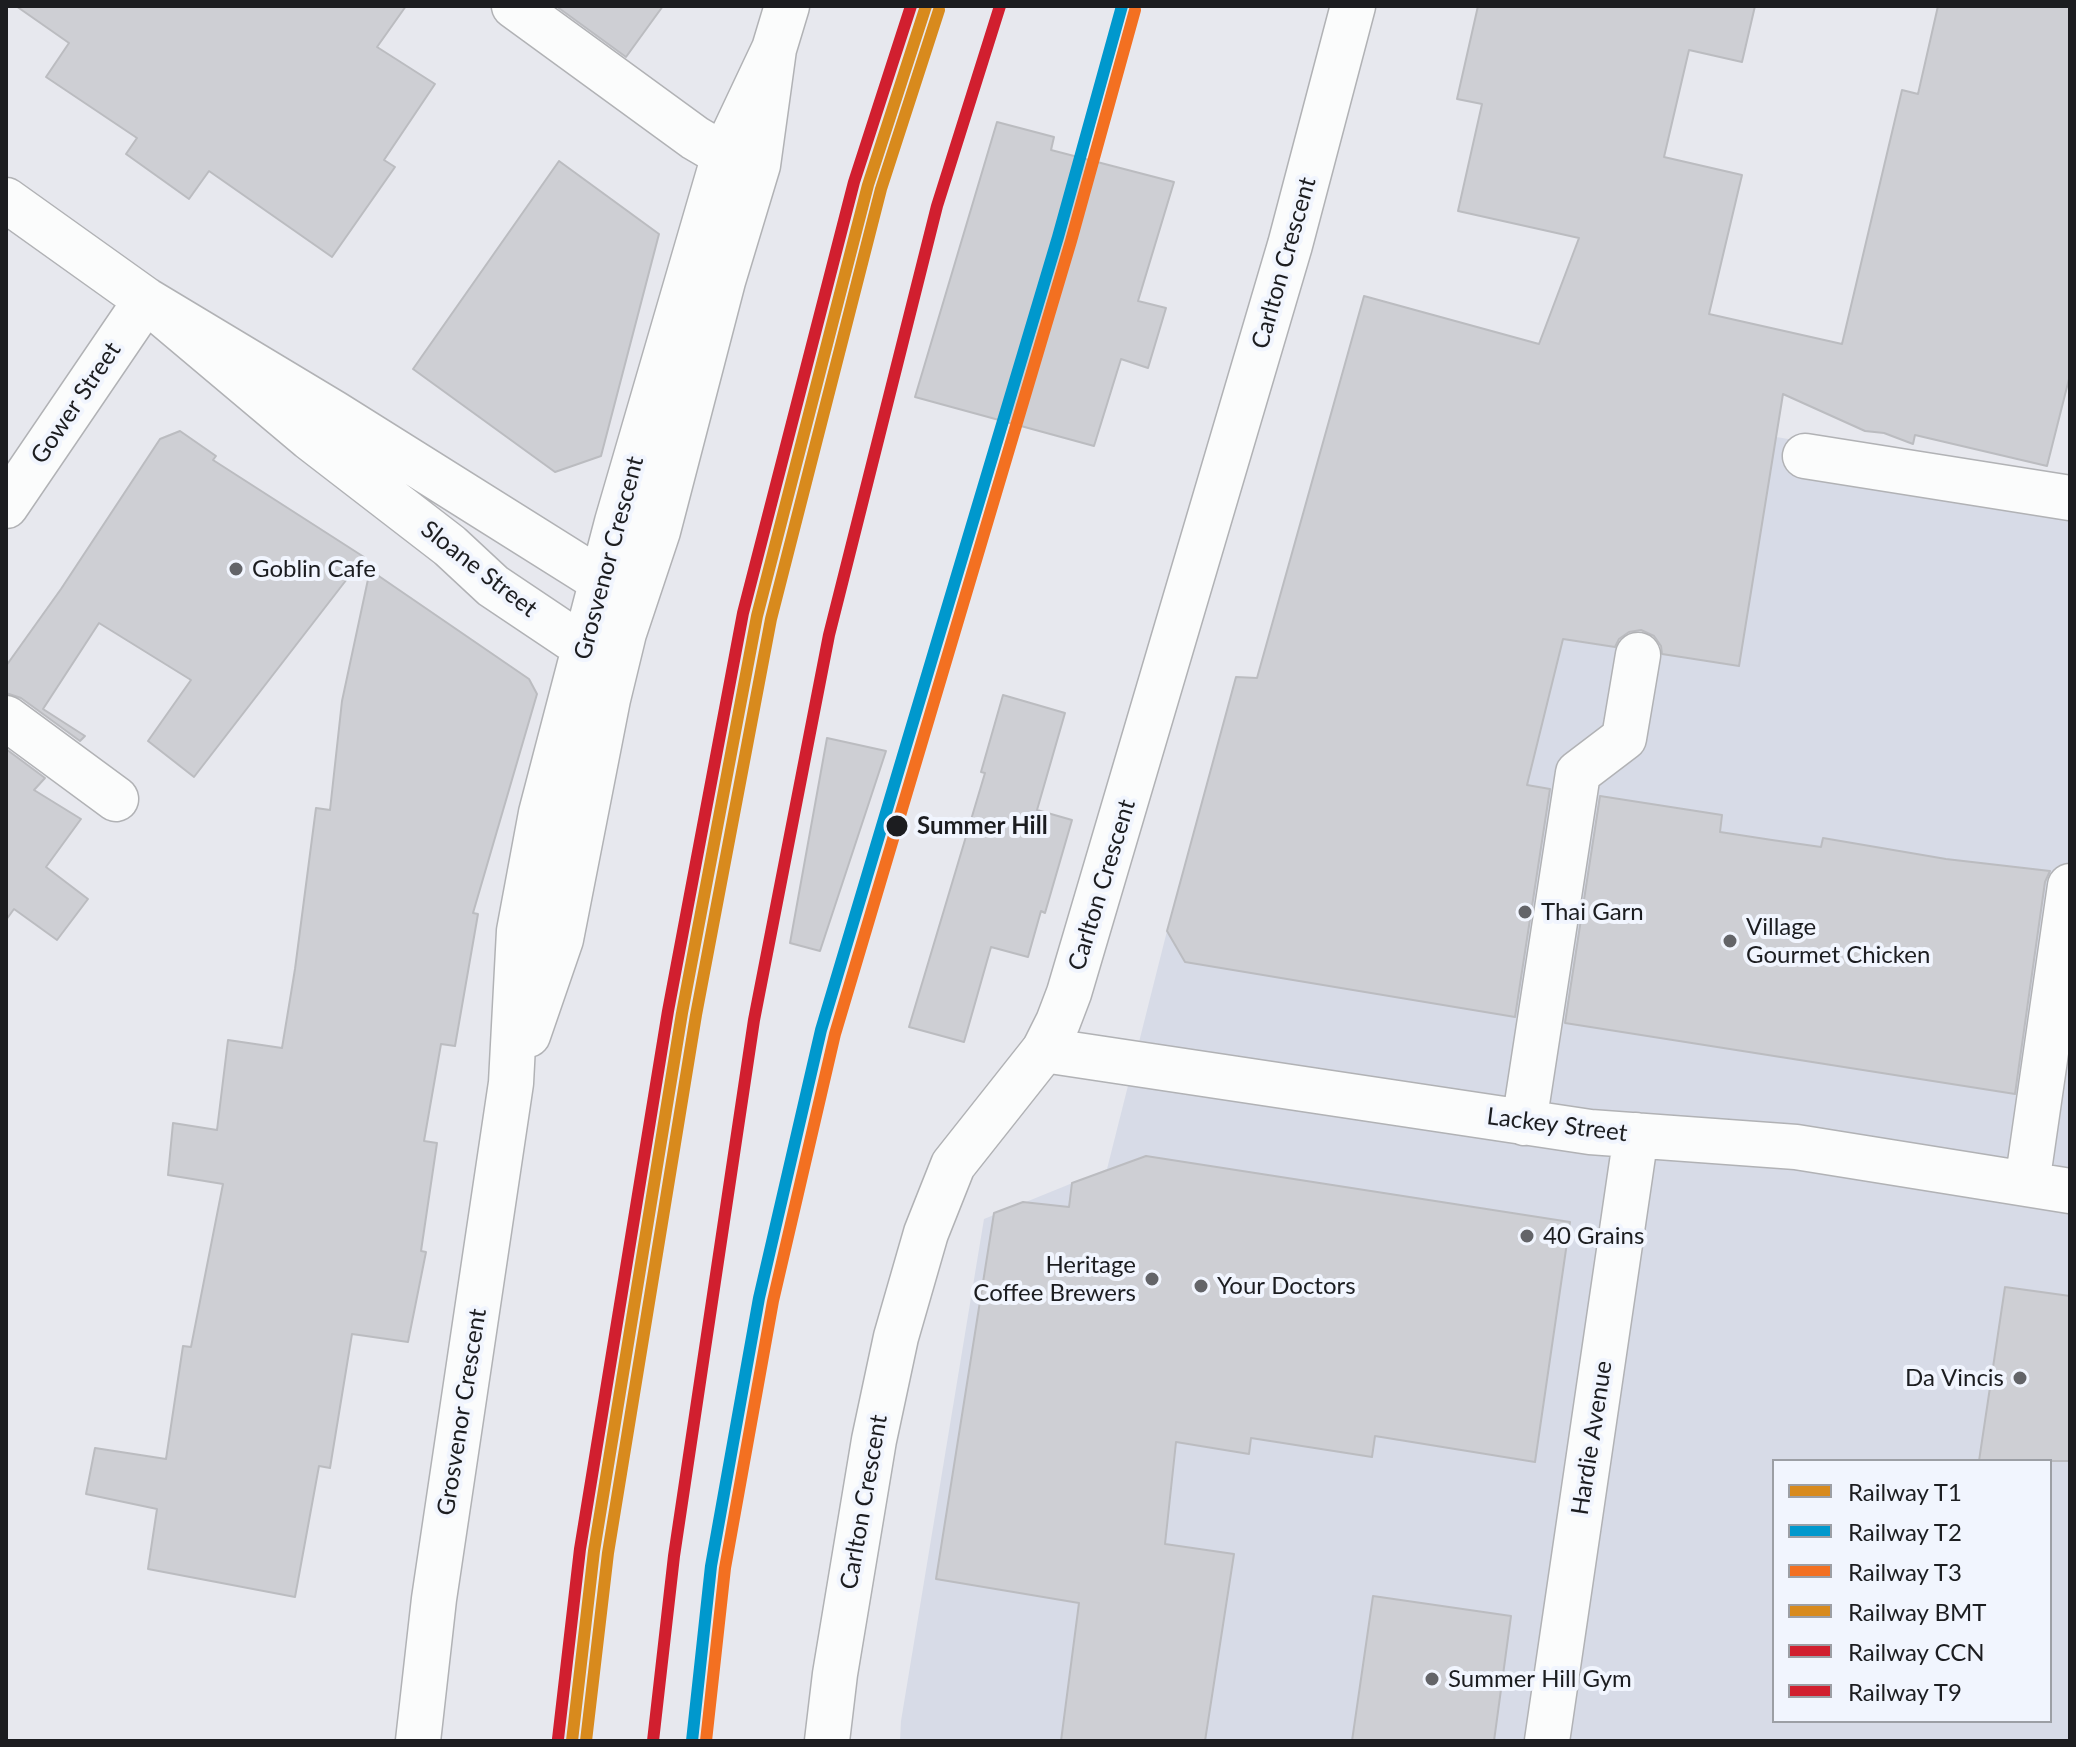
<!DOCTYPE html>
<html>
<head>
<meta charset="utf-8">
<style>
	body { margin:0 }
	#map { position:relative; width:2076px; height:1747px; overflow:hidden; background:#e7e8ee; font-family:Lato,sans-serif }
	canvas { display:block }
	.frame { position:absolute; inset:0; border:8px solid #1c1d20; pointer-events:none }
	.legend { position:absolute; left:1772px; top:1459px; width:280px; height:264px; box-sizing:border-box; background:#f1f5fe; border:2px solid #9c9fa5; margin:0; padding:10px 14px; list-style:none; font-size:24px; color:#1c1d20 }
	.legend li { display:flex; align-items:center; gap:16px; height:40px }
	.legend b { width:40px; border:2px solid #9c9fa5 }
</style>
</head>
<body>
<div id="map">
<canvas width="2076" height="1747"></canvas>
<div class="frame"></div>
<ul class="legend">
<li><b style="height:10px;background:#d88a1d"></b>Railway T1</li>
<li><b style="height:10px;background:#0098cd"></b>Railway T2</li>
<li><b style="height:10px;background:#f37021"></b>Railway T3</li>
<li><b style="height:10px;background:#d88a1d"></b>Railway BMT</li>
<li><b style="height:10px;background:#d11f2f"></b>Railway CCN</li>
<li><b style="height:10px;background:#d11f2f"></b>Railway T9</li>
</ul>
</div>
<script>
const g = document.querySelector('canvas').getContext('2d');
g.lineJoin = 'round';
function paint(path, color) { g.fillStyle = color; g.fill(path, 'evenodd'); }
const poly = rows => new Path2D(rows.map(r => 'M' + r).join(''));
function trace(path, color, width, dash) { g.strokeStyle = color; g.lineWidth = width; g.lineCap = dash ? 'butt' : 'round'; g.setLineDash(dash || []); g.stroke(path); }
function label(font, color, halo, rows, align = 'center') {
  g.font = font + ' Lato,sans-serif'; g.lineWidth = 8; g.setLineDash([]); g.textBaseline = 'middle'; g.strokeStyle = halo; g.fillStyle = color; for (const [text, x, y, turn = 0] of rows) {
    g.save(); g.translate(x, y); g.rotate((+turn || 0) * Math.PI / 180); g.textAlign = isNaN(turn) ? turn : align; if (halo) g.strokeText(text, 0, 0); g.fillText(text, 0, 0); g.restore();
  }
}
const built = poly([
	[1776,437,2070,484,2070,1741,900,1741,901,1721,984,1219,1107,1169,1167,931,1236,677,1544,713,1563,639,1739,666],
	[1774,1461,2050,1461,2050,1721,1774,1721]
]);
const building = poly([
	[16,6,406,6,377,47,435,84,384,160,395,167,332,257,209,171,189,199,126,154,137,138,46,77,69,43,16,6],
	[556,6,663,6,626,57,556,6],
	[1478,6,1755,6,1742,62,1689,50,1664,157,1742,175,1709,314,1842,344,1902,90,1918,94,1938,6,2070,6,2070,375,2047,466,1915,435,1913,444,1884,433,1865,431,1783,394,1739,666,1662,654,1661,646,1654,636,1641,630,1629,632,1619,639,1615,647,1563,639,1527,785,1550,789,1515,1017,1185,962,1167,931,1236,677,1257,678,1364,296,1539,344,1579,238,1458,211,1482,104,1457,99,1478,6],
	[997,122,1054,137,1051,150,1174,182,1138,301,1166,308,1148,368,1121,359,1094,446,915,397,997,122],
	[559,161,659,234,601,456,555,472,413,369,559,161],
	[180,431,216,456,213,460,364,557,194,777,148,741,191,680,99,623,43,709,85,736,80,741,21,698,6,693,6,666,61,589,160,439,180,431],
	[370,570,529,679,537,694,473,913,478,914,455,1046,441,1044,424,1141,437,1143,421,1251,426,1252,408,1342,352,1334,330,1468,319,1466,295,1597,148,1569,157,1509,86,1494,95,1448,166,1459,183,1346,191,1347,223,1184,168,1175,173,1123,217,1130,228,1040,282,1048,295,969,316,808,330,810,342,701,370,570],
	[1003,695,1065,713,1037,810,1072,820,1045,913,1041,911,1028,957,991,947,964,1042,909,1027,985,773,981,772,1003,695],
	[827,738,886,751,820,951,790,943,827,738],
	[6,749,45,778,34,790,81,819,46,867,88,899,57,940,14,909,6,920,6,749],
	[1600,796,1722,815,1720,832,1772,840,1821,847,1823,838,1946,859,2050,871,2045,882,2015,1094,1565,1023,1600,796],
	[1146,1156,1570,1222,1535,1462,1375,1436,1372,1457,1251,1438,1249,1454,1176,1442,1165,1544,1234,1554,1205,1741,1061,1741,1079,1603,936,1579,994,1213,1023,1202,1069,1207,1072,1183,1146,1156],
	[2005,1287,2070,1296,2070,1461,1979,1461,2005,1287],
	[1373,1596,1511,1616,1494,1741,1352,1741,1373,1596]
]);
const minor = poly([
	[514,6,695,138,724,155,752,163],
	[6,200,146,300,334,413,600,580,624,633,584,647,493,586,450,546,310,438,146,300],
	[1805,456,2070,498],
	[6,506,146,300],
	[6,718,116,799],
	[528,1035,561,939,608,699,624,633,658,531,723,281,758,165,774,49,787,6],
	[1044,1050,1590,1132,1796,1147,2070,1191],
	[1524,1123,1578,773,1624,738,1638,655],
	[2027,1184,2070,886],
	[418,1741,434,1599,511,1083,519,931,541,813,617,522,724,155,774,49],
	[1547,1741,1636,1135]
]);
const major = poly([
	[827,1741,835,1674,874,1440,896,1337,926,1233,953,1165,1044,1050,1058,1022,1069,993,1290,245,1353,6]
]);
const rail1 = poly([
	[572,1741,594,1551,682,1013,757,616,868,185,926,6]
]);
const rail2 = poly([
	[692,1741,711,1566,759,1298,821,1030,1058,237,1122,6]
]);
const rail3 = poly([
	[706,1741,725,1568,773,1301,835,1034,1071,241,1135,10]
]);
const rail4 = poly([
	[586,1741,608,1553,696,1015,771,619,881,189,939,10]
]);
const rail5 = poly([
	[558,1739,580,1549,668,1011,743,613,854,182,911,6]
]);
const rail6 = poly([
	[653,1741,674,1556,754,1020,829,635,937,206,1000,6]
]);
const markers = [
	[236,569,8,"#636468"],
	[897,826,12,"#1c1d20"],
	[1525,912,8,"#636468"],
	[1730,941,8,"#636468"],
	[1527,1236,8,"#636468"],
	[1152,1279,8,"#636468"],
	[1201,1286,8,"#636468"],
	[2020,1378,8,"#636468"],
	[1432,1679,8,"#636468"]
];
const streetNames = [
	["Carlton Crescent",1284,263,-74],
	["Gower Street",76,403,-56],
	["Grosvenor Crescent",609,558,-75],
	["Sloane Street",479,569,38],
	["Carlton Crescent",1102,885,-73],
	["Lackey Street",1557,1125,7],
	["Grosvenor Crescent",462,1412,-81],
	["Hardie Avenue",1592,1438,-81],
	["Carlton Crescent",864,1502,-80]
];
const poiNames = [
	["Goblin Cafe",252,569],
	["Thai Garn",1541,912],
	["Village",1746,927],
	["Gourmet Chicken",1746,955],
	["40 Grains",1543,1236],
	["Heritage",1136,1265,"right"],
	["Coffee Brewers",1136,1293,"right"],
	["Your Doctors",1217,1286],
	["Da Vincis",2004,1378,"right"],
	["Summer Hill Gym",1448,1679]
];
const stopNames = [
	["Summer Hill",917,826]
];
paint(built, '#d7dbe7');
paint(building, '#cecfd4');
trace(building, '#bbbcc0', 2);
trace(minor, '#b1b2b5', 47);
trace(major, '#b1b2b5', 47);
trace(minor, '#fbfcfc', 44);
trace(major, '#fbfcfc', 44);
trace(rail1, '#d88a1d', 12);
trace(rail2, '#0098cd', 12);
trace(rail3, '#f37021', 12);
trace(rail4, '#d88a1d', 12);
trace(rail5, '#d11f2f', 12);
trace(rail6, '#d11f2f', 12);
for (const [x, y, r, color] of markers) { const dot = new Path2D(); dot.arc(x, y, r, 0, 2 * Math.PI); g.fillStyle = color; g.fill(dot); trace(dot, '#f1f5fe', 3); }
label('24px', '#1c1d20', '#f1f5fe', streetNames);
label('24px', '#1c1d20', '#f1f5fe', poiNames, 'left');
label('bold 24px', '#1c1d20', '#f1f5fe', stopNames, 'left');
</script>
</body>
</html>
